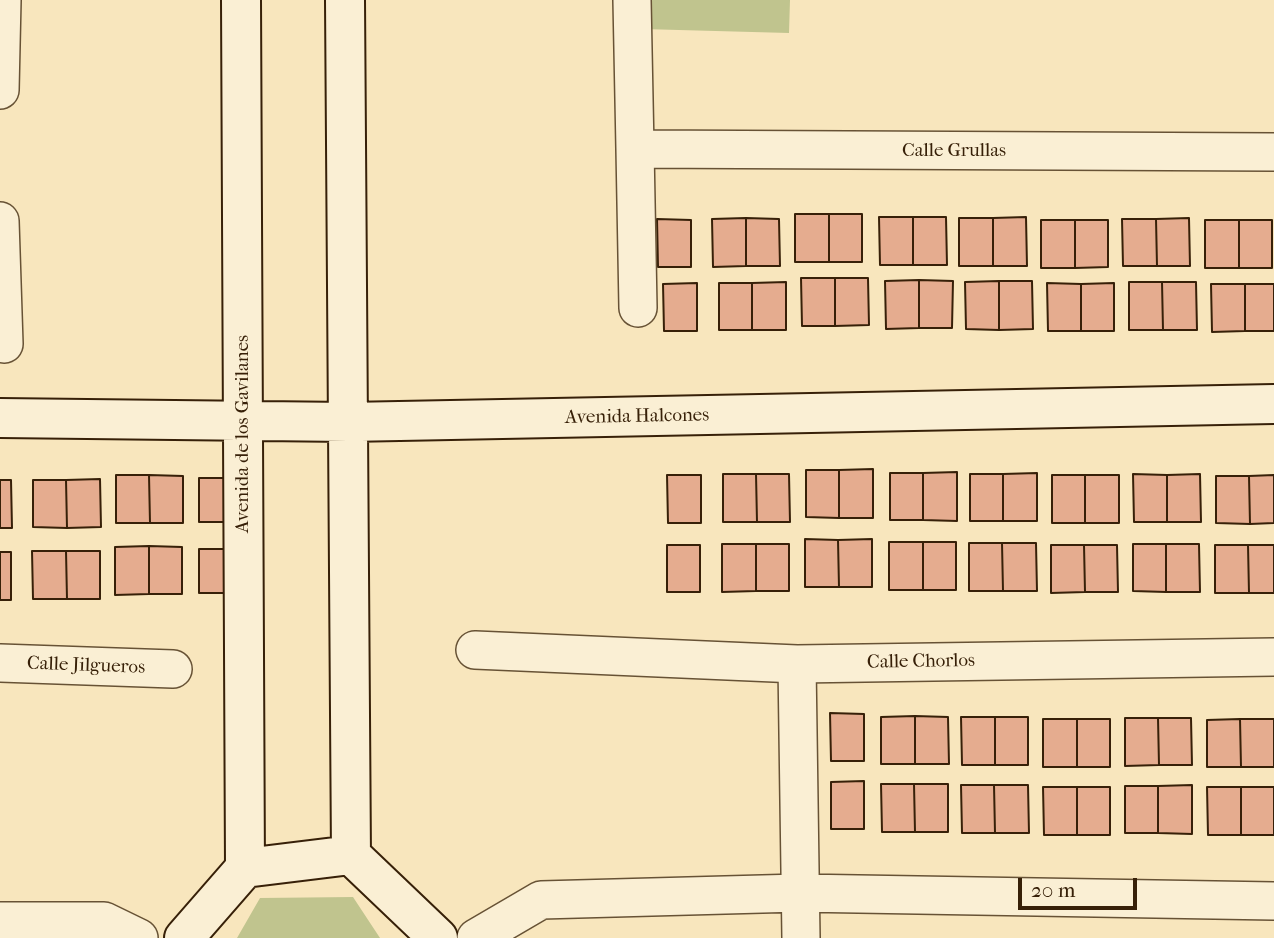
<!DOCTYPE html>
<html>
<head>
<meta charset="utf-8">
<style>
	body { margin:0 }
	#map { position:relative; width:1274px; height:938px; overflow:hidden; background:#f8e6bd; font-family:"IM FELL French Canon",serif }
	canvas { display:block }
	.scale { position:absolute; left:1018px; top:878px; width:119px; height:32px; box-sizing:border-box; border:4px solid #372008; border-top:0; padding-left:9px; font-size:21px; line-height:24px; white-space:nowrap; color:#372008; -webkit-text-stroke:5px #faefd4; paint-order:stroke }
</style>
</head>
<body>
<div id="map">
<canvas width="1274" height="938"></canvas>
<div class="scale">20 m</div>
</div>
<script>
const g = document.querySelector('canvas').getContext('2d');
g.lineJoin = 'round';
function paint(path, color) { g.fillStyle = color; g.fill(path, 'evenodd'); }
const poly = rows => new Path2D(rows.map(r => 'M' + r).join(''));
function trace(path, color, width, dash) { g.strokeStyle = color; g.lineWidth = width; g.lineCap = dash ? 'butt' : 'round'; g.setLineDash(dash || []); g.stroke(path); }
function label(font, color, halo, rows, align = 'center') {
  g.font = font + ' "IM FELL French Canon",serif'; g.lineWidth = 6; g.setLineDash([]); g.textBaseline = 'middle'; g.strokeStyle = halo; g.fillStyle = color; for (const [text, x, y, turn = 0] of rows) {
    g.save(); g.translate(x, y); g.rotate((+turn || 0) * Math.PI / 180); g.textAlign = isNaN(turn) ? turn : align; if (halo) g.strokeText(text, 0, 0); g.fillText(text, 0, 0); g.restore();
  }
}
const green = poly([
	[643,0,790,0,789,33,642,29],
	[353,897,380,938,237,938,260,898]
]);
const building = poly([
	[795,214,829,214,829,262,795,262,795,214],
	[829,214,862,214,862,262,829,262,829,214],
	[879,217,913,217,913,265,880,265,879,217],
	[913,217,946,217,947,265,913,265,913,217],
	[1026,217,1027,266,993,266,993,218,1026,217],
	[746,218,746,266,713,267,712,219,746,218],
	[746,218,779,219,780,266,746,266,746,218],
	[959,218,993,218,993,266,959,266,959,218],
	[1189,218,1190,266,1157,266,1156,219,1189,218],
	[657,219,691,220,691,267,658,267,657,219],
	[1122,219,1156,219,1157,266,1123,266,1122,219],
	[1041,220,1075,220,1075,268,1041,268,1041,220],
	[1075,220,1108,220,1108,267,1075,268,1075,220],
	[1205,220,1239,220,1239,268,1205,268,1205,220],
	[1239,220,1272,220,1272,268,1239,268,1239,220],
	[801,278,835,278,835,326,802,326,801,278],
	[835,278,868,278,869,325,835,326,835,278],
	[919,280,919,328,886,329,885,281,919,280],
	[919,280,953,281,952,328,919,328,919,280],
	[999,281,999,330,966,329,965,282,999,281],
	[999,281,1032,281,1033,329,999,330,999,281],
	[786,282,786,330,752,330,752,283,786,282],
	[1129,282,1162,282,1163,330,1129,330,1129,282],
	[1162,282,1196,282,1197,330,1163,330,1162,282],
	[697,283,697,331,664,331,663,284,697,283],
	[719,283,752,283,752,330,719,330,719,283],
	[1047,283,1081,284,1081,331,1048,331,1047,283],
	[1114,283,1114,331,1081,331,1081,284,1114,283],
	[1211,284,1245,284,1245,331,1212,332,1211,284],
	[1245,284,1274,284,1274,331,1245,331,1245,284],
	[873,469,873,518,839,518,839,470,873,469],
	[806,470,839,470,839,518,806,517,806,470],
	[957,472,957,521,923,520,923,473,957,472],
	[890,473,923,473,923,520,890,520,890,473],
	[1037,473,1037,521,1003,521,1003,474,1037,473],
	[723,474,756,474,757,522,723,522,723,474],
	[756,474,789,474,790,522,757,522,756,474],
	[970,474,1003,474,1003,521,970,521,970,474],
	[1133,474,1167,475,1167,522,1134,522,1133,474],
	[1200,474,1201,522,1167,522,1167,475,1200,474],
	[116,475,149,475,150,523,116,523,116,475],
	[149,475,183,476,183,523,150,523,149,475],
	[667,475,701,475,701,523,668,523,667,475],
	[1052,475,1085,475,1085,523,1052,523,1052,475],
	[1085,475,1119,475,1119,523,1085,523,1085,475],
	[1274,475,1274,523,1250,524,1249,476,1274,475],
	[1216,476,1249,476,1250,524,1216,523,1216,476],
	[199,478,230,478,229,522,199,522,199,478],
	[100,479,101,527,67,528,66,480,100,479],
	[0,480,11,480,12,528,0,528,0,480],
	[33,480,66,480,67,528,33,527,33,480],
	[805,539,838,540,839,587,805,587,805,539],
	[872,539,872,587,839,587,838,540,872,539],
	[889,542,923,542,923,590,889,590,889,542],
	[923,542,956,542,956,590,923,590,923,542],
	[969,543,1002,543,1003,591,969,591,969,543],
	[1002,543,1036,543,1037,591,1003,591,1002,543],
	[722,544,756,544,756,591,722,592,722,544],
	[756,544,789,544,789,591,756,591,756,544],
	[1133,544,1166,544,1166,592,1133,591,1133,544],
	[1166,544,1199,544,1200,592,1166,592,1166,544],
	[667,545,700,545,700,592,667,592,667,545],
	[1051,545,1084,545,1085,592,1051,593,1051,545],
	[1084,545,1117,545,1118,592,1085,592,1084,545],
	[1215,545,1248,545,1249,593,1215,593,1215,545],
	[1248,545,1274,545,1274,593,1249,593,1248,545],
	[149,546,149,594,115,595,115,547,149,546],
	[149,546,182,547,182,594,149,594,149,546],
	[199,549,229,549,229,593,199,593,199,549],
	[32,551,66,551,67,599,33,599,32,551],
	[66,551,100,551,100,599,67,599,66,551],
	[0,552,11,552,11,600,0,600,0,552],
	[830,713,864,714,864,761,831,761,830,713],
	[915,716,915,764,881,764,881,717,915,716],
	[915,716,948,717,949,764,915,764,915,716],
	[961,717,995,717,995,765,962,765,961,717],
	[995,717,1028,717,1028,765,995,765,995,717],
	[1125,718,1158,718,1159,765,1125,766,1125,718],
	[1158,718,1191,718,1192,765,1159,765,1158,718],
	[1043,719,1077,719,1077,767,1043,767,1043,719],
	[1077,719,1110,719,1110,767,1077,767,1077,719],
	[1240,719,1241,767,1207,767,1207,720,1240,719],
	[1240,719,1274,719,1274,767,1241,767,1240,719],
	[864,781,864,829,831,829,831,782,864,781],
	[881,784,914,784,915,832,882,832,881,784],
	[914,784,948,784,948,832,915,832,914,784],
	[961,785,994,785,995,833,962,833,961,785],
	[994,785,1028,785,1029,833,995,833,994,785],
	[1192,785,1192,834,1158,833,1158,786,1192,785],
	[1125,786,1158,786,1158,833,1125,833,1125,786],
	[1043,787,1077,787,1077,835,1044,835,1043,787],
	[1077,787,1110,787,1110,835,1077,835,1077,787],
	[1207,787,1241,787,1241,835,1208,835,1207,787],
	[1241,787,1274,787,1274,835,1241,835,1241,787]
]);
const street = poly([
	[632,0,635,149,1274,152],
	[0,90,2,0],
	[635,149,638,308],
	[0,221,4,344],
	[475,650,797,664,1274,657],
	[0,663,173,669],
	[797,664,801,938],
	[0,921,104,921,139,938],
	[476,938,541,900,799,893,1274,901]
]);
const secondary = poly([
	[345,0,351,855,438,938],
	[0,418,348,422,1274,404],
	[245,868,351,855],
	[184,938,245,868,241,0]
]);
const streetNames = [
	["Calle Grullas",954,151],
	["Avenida Halcones",637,417,-1],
	["Avenida de los Gavilanes",243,434,-90],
	["Calle Chorlos",921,662,-1],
	["Calle Jilgueros",86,666,2]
];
paint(green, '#c0c48e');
paint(building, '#e5ac8f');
trace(building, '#372008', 2);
trace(street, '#675235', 40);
trace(secondary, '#372008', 42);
trace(street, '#faefd4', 37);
trace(secondary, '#faefd4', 38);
label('19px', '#372008', '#faefd4', streetNames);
</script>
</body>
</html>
